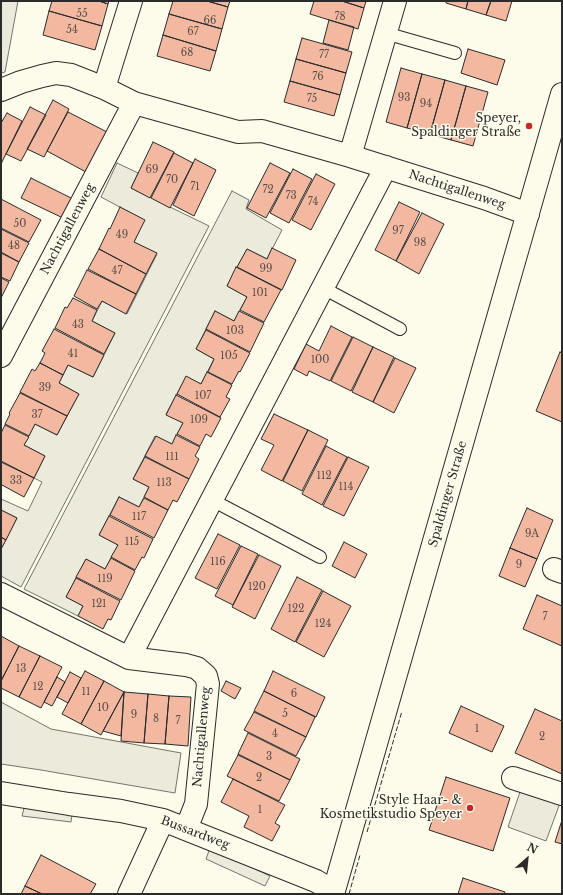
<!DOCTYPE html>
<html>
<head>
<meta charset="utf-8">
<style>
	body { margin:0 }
	#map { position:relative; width:563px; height:895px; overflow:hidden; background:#fdfbea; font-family:"Libre Baskerville",serif }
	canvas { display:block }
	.frame { position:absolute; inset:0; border:2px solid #2b2b2b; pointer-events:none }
	.north { position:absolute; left:507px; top:839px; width:40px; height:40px; -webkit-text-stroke:3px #fdfbea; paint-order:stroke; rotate:27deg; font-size:11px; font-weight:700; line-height:16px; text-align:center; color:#2b2b2b }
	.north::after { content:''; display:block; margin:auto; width:14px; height:18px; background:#2b2b2b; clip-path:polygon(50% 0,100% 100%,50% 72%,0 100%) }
</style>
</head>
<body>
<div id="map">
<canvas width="563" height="895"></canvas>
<div class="frame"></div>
<div class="north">N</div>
</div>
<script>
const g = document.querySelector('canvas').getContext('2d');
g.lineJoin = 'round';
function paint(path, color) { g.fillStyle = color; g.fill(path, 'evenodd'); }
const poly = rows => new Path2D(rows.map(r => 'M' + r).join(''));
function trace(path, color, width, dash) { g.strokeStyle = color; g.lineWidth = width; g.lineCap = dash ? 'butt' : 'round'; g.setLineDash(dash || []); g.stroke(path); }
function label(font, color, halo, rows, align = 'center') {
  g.font = font + ' "Libre Baskerville",serif'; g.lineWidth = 3; g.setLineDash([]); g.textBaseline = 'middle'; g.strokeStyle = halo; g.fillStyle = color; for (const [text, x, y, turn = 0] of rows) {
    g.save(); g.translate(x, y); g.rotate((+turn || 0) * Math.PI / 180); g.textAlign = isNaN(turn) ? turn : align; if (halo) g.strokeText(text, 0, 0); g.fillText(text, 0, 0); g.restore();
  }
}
const green = poly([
	[1,1,18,1,5,72,1,73,1,1],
	[117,163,138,173,131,188,209,226,21,587,1,576,1,549,17,518,1,510,1,499,28,511,42,482,34,478,45,456,24,445,35,424,57,435,79,394,59,383,68,365,93,377,115,333,92,321,102,301,127,314,157,254,134,242,144,220,101,197,117,163],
	[232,191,249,200,246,209,282,230,267,259,247,249,227,286,247,297,234,321,215,311,196,349,214,359,201,384,186,377,166,414,183,423,172,444,155,436,133,479,149,487,139,507,119,497,99,535,118,545,105,569,86,559,66,597,83,606,78,616,24,589,232,191],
	[1,702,51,729,181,753,175,793,41,770,1,764,1,702]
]);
const parking = poly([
	[521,789,560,803,546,841,508,827,521,789],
	[24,808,72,815,71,822,22,816,24,808],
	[210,848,270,876,265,886,206,859,210,848]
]);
const building = poly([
	[52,1,99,1,108,4,102,26,49,11,52,1],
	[99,1,109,1,108,4,99,1],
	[173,1,207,1,228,7,222,29,169,14,173,1],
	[207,1,230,1,228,7,207,1],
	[314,1,342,1,364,8,358,29,310,14,314,1],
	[342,1,366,1,364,8,342,1],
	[446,1,468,1,466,9,446,3,446,1],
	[468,1,491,1,486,15,466,9,468,1],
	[491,1,512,1,506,21,486,15,491,1],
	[49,11,102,26,95,50,43,35,49,11],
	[169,14,222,29,216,51,163,35,169,14],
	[329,20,354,27,348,50,323,43,329,20],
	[163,35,216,51,210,71,157,56,163,35],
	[302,38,352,52,346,73,296,59,302,38],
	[468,49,505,60,497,85,461,73,468,49],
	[296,59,346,73,340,95,290,81,296,59],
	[401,68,422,74,407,128,386,122,401,68],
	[422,74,445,80,430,134,407,128,422,74],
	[445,80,466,86,451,140,430,134,445,80],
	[290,81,340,95,334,116,284,102,290,81],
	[466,86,488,92,473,146,451,140,466,86],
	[53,100,69,109,44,157,27,149,53,100],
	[30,107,46,115,21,161,6,154,30,107],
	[68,112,107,132,86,172,47,151,68,112],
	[7,113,22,121,1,164,1,123,7,113],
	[153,142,174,152,150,198,131,188,153,142],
	[174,153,193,163,170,208,151,198,174,153],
	[195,159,216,170,194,216,173,205,195,159],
	[270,163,290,173,266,218,247,208,270,163],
	[293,169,312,179,289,223,270,213,293,169],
	[316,174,335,184,311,230,292,220,316,174],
	[31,178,73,199,63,218,21,198,31,178],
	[1,199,41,220,29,242,1,228,1,199],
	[399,202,420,212,396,261,375,250,399,202],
	[120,207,145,220,134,242,157,253,146,274,99,249,109,228,110,229,120,207],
	[422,213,444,224,419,274,396,261,422,213],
	[1,229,29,243,19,262,1,252,1,229],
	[272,248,296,260,282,290,237,267,247,249,267,259,272,248],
	[99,249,146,274,136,294,88,269,99,249],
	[1,253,19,262,10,281,1,277,1,253],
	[236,267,281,290,264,322,240,310,247,297,227,286,236,267],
	[87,270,136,294,126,314,102,301,97,309,74,296,87,270],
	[1,278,9,282,1,298,1,278],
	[73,298,97,310,92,321,115,333,104,354,55,328,65,307,67,308,73,298],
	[215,311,234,321,239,311,264,323,250,352,206,329,215,311],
	[331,326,352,337,330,381,309,371,307,376,294,369,306,344,319,351,331,326],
	[54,329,104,355,93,377,68,365,63,375,40,363,45,353,42,351,54,329],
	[206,330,250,353,240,372,239,371,232,384,208,372,214,359,196,349,206,330],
	[353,337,373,347,351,391,331,381,353,337],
	[373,347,394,357,373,402,352,392,373,347],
	[560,352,562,353,562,422,536,411,560,352],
	[395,358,416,368,394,413,373,402,395,358],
	[40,363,63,375,59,383,79,394,67,416,20,392,32,369,35,371,40,363],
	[207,372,232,385,226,397,230,399,220,417,177,394,186,376,201,384,207,372],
	[20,393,67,416,57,435,35,424,29,436,5,424,10,414,9,413,20,393],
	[176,395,221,418,211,437,206,434,200,446,177,434,183,423,166,415,176,395],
	[274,414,308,430,282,481,261,470,274,445,261,439,274,414],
	[5,425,29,437,24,445,45,456,34,478,1,461,1,433,5,425],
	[308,430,328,440,302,491,283,481,308,430],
	[176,435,200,447,195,456,199,459,189,479,145,456,156,436,172,444,176,435],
	[326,446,347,457,322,505,302,494,326,446],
	[145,457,189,479,177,502,173,500,168,510,144,497,149,487,133,479,145,457],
	[348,457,369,467,344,516,323,506,348,457],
	[1,462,34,478,24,497,2,485,1,487,1,462],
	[119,497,139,507,144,498,168,510,154,538,110,515,119,497],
	[527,508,553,520,537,559,510,548,527,508],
	[1,510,17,518,6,540,1,537,1,510],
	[109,516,153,539,144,558,142,557,135,570,111,557,118,545,99,535,109,516],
	[218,534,240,545,217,589,195,578,218,534],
	[1,537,6,540,1,549,1,537],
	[344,542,367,554,355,578,332,566,344,542],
	[241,546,258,554,233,605,215,596,241,546],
	[510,548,537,559,525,587,499,576,510,548],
	[259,555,281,566,255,619,232,607,259,555],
	[111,558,135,571,121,600,76,577,86,559,105,569,111,558],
	[297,577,322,590,295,642,271,629,297,577],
	[76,578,120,601,111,620,108,619,103,629,78,616,83,606,66,597,76,578],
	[323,591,351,606,324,657,296,642,323,591],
	[537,595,562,606,562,646,523,629,537,595],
	[1,636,19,646,1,681,1,636],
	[19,646,40,656,19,697,1,688,1,681,19,646],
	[40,656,62,667,41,708,19,697,40,656],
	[85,671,104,681,81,724,62,714,85,671],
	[273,671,325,697,316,717,264,691,273,671],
	[70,672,81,678,68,703,57,697,70,672],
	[57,677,65,682,52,706,44,702,57,677],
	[104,681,124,692,101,735,81,724,104,681],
	[226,681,241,688,235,699,221,691,226,681],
	[264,691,315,717,306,737,254,711,264,691],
	[124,692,148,694,144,743,121,741,124,692],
	[124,692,121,736,103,731,124,692],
	[148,694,169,696,165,744,144,743,148,694],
	[169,696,191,697,188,746,165,744,169,696],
	[461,706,504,726,492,752,449,733,461,706],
	[535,709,562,721,562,774,515,753,535,709],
	[254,712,306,737,296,756,244,730,254,712],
	[248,733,300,759,290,780,238,754,248,733],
	[238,755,290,780,279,801,227,776,238,755],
	[446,777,510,798,493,851,429,830,446,777],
	[233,779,285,805,275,823,280,826,272,841,244,827,249,816,221,802,233,779],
	[562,820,562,844,555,842,562,820],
	[41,855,96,884,90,894,42,894,25,886,41,855],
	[463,878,505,892,504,894,458,894,463,878],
	[25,886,42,894,21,894,25,886]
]);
const lane = poly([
	[385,33,455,53],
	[323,288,400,329],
	[212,500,320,557]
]);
const street = poly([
	[104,88,131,1],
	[1,90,21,82,42,76,56,73,71,75,104,88,134,103,238,132,262,131,350,156,484,198,528,214],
	[350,156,395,1],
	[1,356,134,103],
	[554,569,562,572],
	[1,594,129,658,186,665,197,668,206,676,208,684,196,804,186,829],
	[129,658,386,167],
	[513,778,562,794],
	[1,793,69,804,121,811,163,820,316,881,333,891],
	[129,894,163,820]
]);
const secondary = poly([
	[333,894,562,94]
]);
const fence = poly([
	[367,832,402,711],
	[349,894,360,855]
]);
const markers = [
	[529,126,4,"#c62828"],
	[470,808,4,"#c62828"]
];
const numberNames = [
	["55",82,14],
	["78",340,17],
	["66",210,21],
	["54",72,30],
	["67",193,32],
	["68",187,53],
	["77",324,55],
	["76",318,77],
	["93",404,98],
	["75",312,99],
	["94",426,104],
	["69",152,170],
	["70",172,180],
	["71",195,187],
	["72",268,190],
	["73",291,196],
	["74",313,202],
	["50",20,224],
	["97",398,231],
	["49",122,235],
	["98",420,243],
	["48",14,246],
	["99",266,269],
	["47",117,271],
	["101",260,293],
	["43",78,325],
	["103",235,331],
	["41",73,354],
	["105",229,356],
	["100",320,360],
	["39",45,388],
	["107",203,396],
	["37",37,415],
	["109",199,420],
	["111",172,457],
	["112",324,476],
	["33",16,481],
	["113",164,483],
	["114",346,487],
	["117",139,517],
	["9A",532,534],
	["115",132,542],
	["116",218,562],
	["9",519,565],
	["119",105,579],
	["120",257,587],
	["121",99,604],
	["122",296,609],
	["7",545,617],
	["124",323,624],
	["13",21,669],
	["12",38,687],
	["11",86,692],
	["6",294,694],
	["10",103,708],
	["5",285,714],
	["9",134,715],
	["8",156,719],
	["7",178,721],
	["1",477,729],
	["4",275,734],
	["2",542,737],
	["3",269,757],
	["2",259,778],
	["1",260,810]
];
const poiNames = [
	["Speyer,",521,119],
	["Spaldinger Straße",521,133],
	["Style Haar- &",462,801],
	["Kosmetikstudio Speyer",462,815]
];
const streetNames = [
	["Nachtigallenweg",457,190,18],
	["Nachtigallenweg",68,229,-62],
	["Spaldinger Straße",448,494,-74],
	["Nachtigallenweg",202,737,-85],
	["Bussardweg",195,833,21]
];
paint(green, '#ecebdb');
trace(green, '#74746e', 1);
paint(parking, '#eceadb');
trace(parking, '#74746e', 1);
paint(building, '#f2b8a0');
trace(building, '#2b2b2b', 1);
trace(lane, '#2b2b2b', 14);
trace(street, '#2b2b2b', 24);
trace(secondary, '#2b2b2b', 24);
trace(lane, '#fdfbea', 12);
trace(street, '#fdfbea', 22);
trace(secondary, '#fdfbea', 22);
trace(fence, '#2b2b2b', 1, [5, 2]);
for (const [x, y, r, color] of markers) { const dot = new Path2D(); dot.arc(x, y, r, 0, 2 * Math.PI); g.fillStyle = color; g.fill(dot); trace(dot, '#fdfbea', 1.5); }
label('10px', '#5d4e48', null, numberNames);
label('12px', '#2b2b2b', '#fdfbea', poiNames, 'right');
label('12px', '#2b2b2b', '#fdfbea', streetNames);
</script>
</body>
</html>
